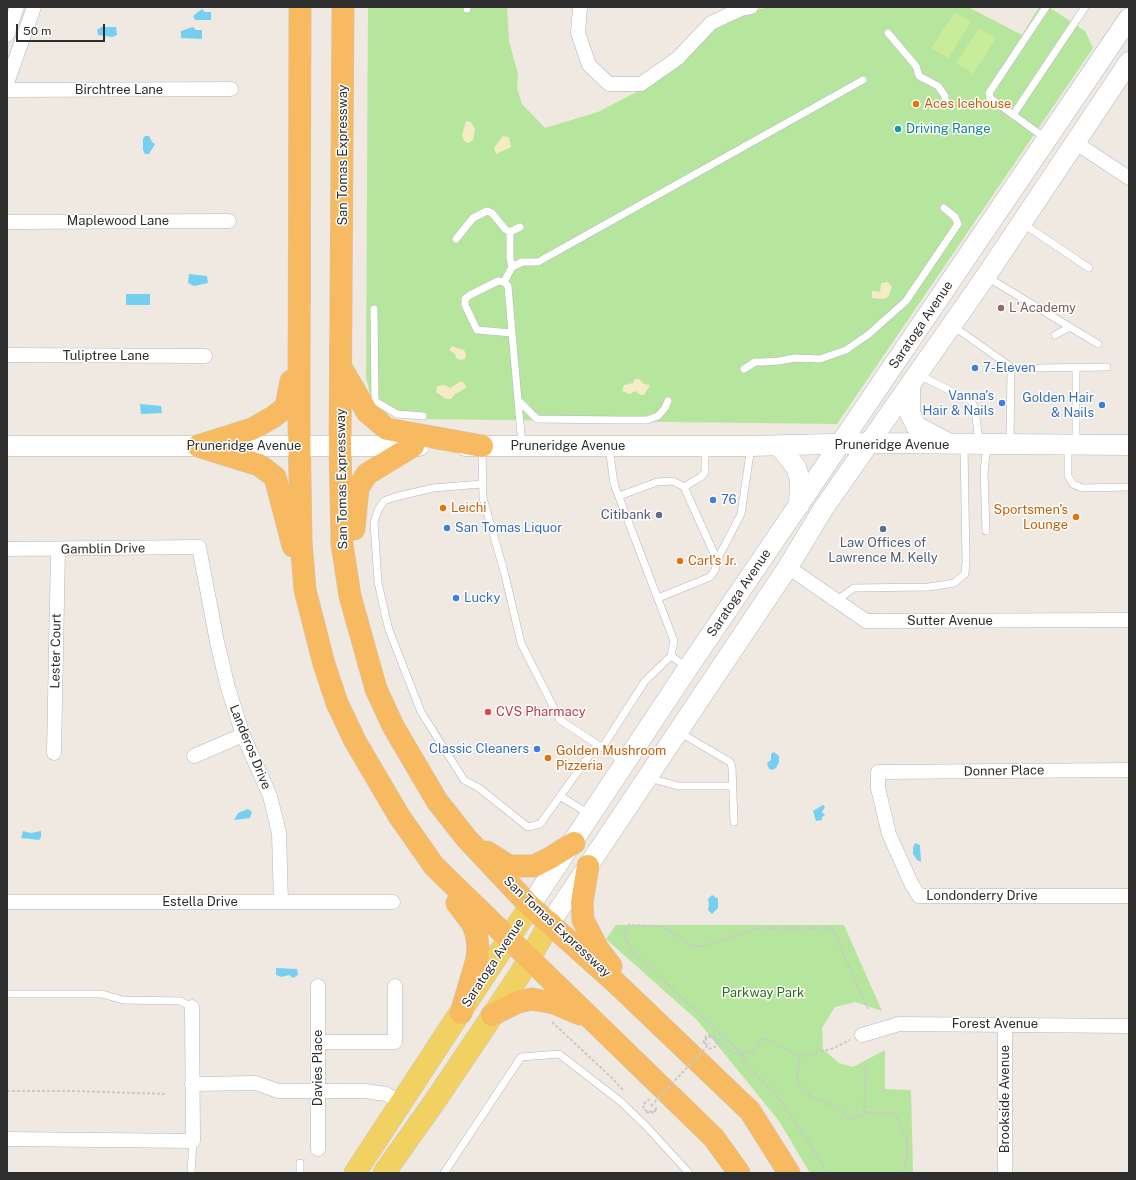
<!DOCTYPE html>
<html>
<head>
<meta charset="utf-8">
<style>
	body { margin:0 }
	#map { position:relative; width:1136px; height:1180px; overflow:hidden; background:#efe9e1; font-family:"Public Sans",sans-serif }
	canvas { display:block }
	.frame { position:absolute; inset:0; border:8px solid #2e2e2e; pointer-events:none }
	.scale { position:absolute; left:16px; top:24px; width:89px; height:18px; box-sizing:border-box; border:2px solid #2e2e2e; border-top:0; padding-left:5px; font-size:12px; line-height:14px; white-space:nowrap; color:#2e2e2e; -webkit-text-stroke:3px #fff; paint-order:stroke }
</style>
</head>
<body>
<div id="map">
<canvas width="1136" height="1180"></canvas>
<div class="frame"></div>
<div class="scale">50 m</div>
</div>
<script>
const g = document.querySelector('canvas').getContext('2d');
g.lineJoin = 'round';
function paint(path, color) { g.fillStyle = color; g.fill(path, 'evenodd'); }
const poly = rows => new Path2D(rows.map(r => 'M' + r).join(''));
function trace(path, color, width, dash) { g.strokeStyle = color; g.lineWidth = width; g.lineCap = dash ? 'butt' : 'round'; g.setLineDash(dash || []); g.stroke(path); }
function label(font, color, halo, rows, align = 'center') {
  g.font = font + ' "Public Sans",sans-serif'; g.lineWidth = 3; g.setLineDash([]); g.textBaseline = 'middle'; g.strokeStyle = halo; g.fillStyle = color; for (const [text, x, y, turn = 0] of rows) {
    g.save(); g.translate(x, y); g.rotate((+turn || 0) * Math.PI / 180); g.textAlign = isNaN(turn) ? turn : align; if (halo) g.strokeText(text, 0, 0); g.fillText(text, 0, 0); g.restore();
  }
}
const green = poly([
	[368,7,507,7,509,41,518,74,517,88,522,104,545,128,598,112,648,86,713,24,737,14,770,7,968,7,1022,35,1039,7,1049,7,1085,31,1093,48,837,424,417,419,396,416,379,411,372,403,366,377],
	[616,925,844,925,882,1011,855,1002,835,1007,822,1028,823,1049,839,1063,853,1067,885,1050,885,1089,911,1090,913,1173,810,1173,779,1121,697,1020,606,939]
]);
const sand = poly([
	[466,121,471,122,475,129,473,140,468,143,464,141,462,135],
	[503,136,509,137,511,147,496,154,494,148],
	[888,282,892,287,888,297,883,299,872,298,872,291,880,292,881,283],
	[452,346,464,350,466,354,465,359,460,360,456,358,455,354,449,350],
	[635,379,639,379,644,384,650,385,644,395,641,395,635,391,630,394,622,391,624,385,633,383],
	[461,381,465,384,466,388,455,394,451,399,446,399,436,392,437,386,445,385,450,388]
]);
const pitch = poly([
	[955,12,971,22,948,58,931,48],
	[979,28,996,38,973,74,956,63]
]);
const water = poly([
	[202,9,205,12,211,12,211,20,195,20,193,16],
	[101,27,116,27,117,35,112,37,98,35,97,30],
	[193,27,196,30,202,30,202,39,181,38,181,31],
	[145,136,149,136,152,142,155,144,149,154,145,154,143,150,143,139],
	[189,274,207,276,208,283,194,286,188,283],
	[126,294,150,294,150,305,126,305],
	[140,404,161,406,162,413,141,414],
	[774,752,779,756,779,762,776,768,772,770,769,769,767,763,771,760,771,754],
	[823,805,825,807,822,812,825,815,822,817,822,820,816,821,813,811],
	[248,809,252,812,250,818,234,820,238,813],
	[23,831,31,833,41,831,41,837,39,840,21,838],
	[915,843,920,845,921,862,917,860,913,854,913,848],
	[712,895,718,899,718,908,712,914,708,910,709,905,708,899],
	[276,968,297,969,298,975,293,978,289,975,281,977,276,975]
]);
const path = poly([
	[552,1022,612,1078,624,1091],
	[703,1043,706,1036,710,1035,734,1053,741,1054,754,1050,765,1038,800,1057,834,1048,850,1040],
	[706,1045,705,1041,707,1037,713,1037,715,1039,717,1042,715,1047,709,1049],
	[800,1058,797,1074,799,1085,805,1092,815,1099,837,1107,850,1119,860,1116,864,1112,866,1061],
	[7,1091,73,1091,167,1094],
	[650,1099,643,1104,644,1110,652,1112,655,1111,657,1107],
	[646,1112,650,1113,654,1112,657,1107],
	[864,1112,895,1114,907,1139,907,1156,903,1173],
	[826,1173,810,1143,776,1094,748,1067,741,1054,730,1043,630,949,624,933,629,925,663,926,691,946,703,946,757,928,832,928,868,1009]
]);
const service = poly([
	[467,9,467,7],
	[888,33,916,66,919,76,938,86,945,96,945,101],
	[1013,115,1085,7],
	[1045,138,990,98,989,93,1046,7],
	[1022,223,1089,268],
	[510,232,510,258,512,267],
	[456,239,473,218,487,211,492,213,505,229,510,232,520,227],
	[987,277,1098,344],
	[504,282,512,267,522,262,538,262,863,80],
	[374,309,375,401,397,414,423,416],
	[953,326,1011,367,1010,444],
	[512,333,477,330,465,305,465,299,470,295,498,281,504,282,508,286,512,333,518,400,519,413,522,444],
	[1055,335,1070,327],
	[1076,367,1076,443],
	[1039,368,1107,367],
	[744,369,755,362,762,362,779,361,795,358,820,359,846,350,869,334,906,301,958,224,955,217,944,208],
	[919,375,971,401,975,408,979,443],
	[518,400,537,419,619,420,647,420,658,416,665,408,668,401],
	[1068,446,1068,476,1073,484,1082,488,1129,487],
	[609,447,614,484,674,641,671,656,688,668],
	[482,448,483,498,505,575,521,643,560,720,624,762],
	[482,484,433,488,395,497,384,501,378,510,374,523,378,582,385,614,389,630,421,712,464,780,479,788,528,827,540,824,597,745],
	[684,487,701,477,705,472,705,446],
	[619,496,657,482,673,481,684,487,717,560,715,570,710,577,658,598],
	[986,531,984,472,987,446],
	[717,560,741,514,751,447],
	[837,600,854,588,929,587,954,583,965,574,966,561,964,446],
	[679,732,730,762,732,767,734,822],
	[602,748,645,681,671,656],
	[649,778,678,786,731,786],
	[560,796,589,814],
	[7,994,102,994,123,1000,180,1001,192,1007],
	[191,1173,193,1141],
	[300,1173,300,1163],
	[444,1173,521,1057,559,1054,620,1101,646,1126,689,1173]
]);
const minor = poly([
	[580,7,578,33,589,65,609,84,641,84,678,58,711,23,741,9,751,7],
	[7,35,17,7],
	[7,83,34,7],
	[7,90,231,89],
	[1076,143,1129,178],
	[7,222,229,221],
	[7,355,205,356],
	[7,549,199,547,217,642,228,688,243,735,270,796,279,833,281,902],
	[788,567,866,621,1129,620],
	[54,753,58,549],
	[194,756,243,735],
	[1129,770,878,772,878,788,889,834,911,883,919,896,1129,896],
	[7,902,393,902],
	[318,986,318,1149],
	[1005,1024,1005,1173],
	[862,1035,899,1024,1129,1026],
	[318,1042,395,1042,395,986],
	[192,1084,256,1083,278,1091,365,1091,386,1094,401,1103],
	[7,1139,193,1141,192,1007]
]);
const secondary = poly([
	[910,384,910,413,916,426,948,443],
	[7,446,419,446],
	[465,446,751,446,870,443,1129,445],
	[779,446,796,467,800,480,799,506],
	[530,906,688,668,1129,18],
	[550,923,788,567,823,509,986,276,1129,62]
]);
const primary = poly([
	[355,1173,530,906],
	[384,1173,435,1101,519,976,550,923]
]);
const trunk = poly([
	[300,7,299,421,301,541,305,590,324,664,337,703,355,741,399,816,434,866,714,1138,739,1173],
	[343,7,340,446,342,544,350,596,376,689,393,726,437,801,467,839,530,906,616,983,750,1111,789,1173],
	[342,369,367,412,387,429,482,446],
	[198,446,259,465,275,477,293,546],
	[198,446,252,429,273,417,286,407,291,381],
	[354,529,358,488,367,474,413,446],
	[487,852,509,866,534,866,550,858,574,843],
	[588,866,582,903,583,920,598,949,611,966],
	[457,903,472,923,476,933,478,946,477,959,461,1013],
	[492,1015,518,1002,532,999,554,1003,580,1014]
]);
const pathBridge = poly([
	[651,1106,710,1043]
]);
const markers = [
	[916,104,4,"#e8710a"],
	[898,129,4,"#0f9aa8"],
	[1001,308,4,"#8d6e63"],
	[975,368,4,"#3f7fe0"],
	[1002,403,4,"#3f7fe0"],
	[1102,405,4,"#3f7fe0"],
	[713,500,4,"#3f7fe0"],
	[443,508,4,"#e8710a"],
	[659,515,4,"#5c6f8a"],
	[1076,517,4,"#e8710a"],
	[447,528,4,"#3f7fe0"],
	[883,529,4,"#5c6f8a"],
	[680,561,4,"#e8710a"],
	[456,598,4,"#3f7fe0"],
	[488,712,4,"#e0444e"],
	[537,749,4,"#3f7fe0"],
	[548,758,4,"#e8710a"]
];
const streetNames = [
	["Birchtree Lane",119,90],
	["San Tomas Expressway",343,155,-90],
	["Maplewood Lane",118,221],
	["Saratoga Avenue",921,325,-56],
	["Tuliptree Lane",106,356],
	["Pruneridge Avenue",892,445],
	["Pruneridge Avenue",244,446],
	["Pruneridge Avenue",568,446],
	["San Tomas Expressway",342,479,-91],
	["Gamblin Drive",103,549,-1],
	["Saratoga Avenue",739,593,-56],
	["Sutter Avenue",950,621],
	["Lester Court",56,651,-89],
	["Landeros Drive",250,747,68],
	["Donner Place",1004,771,-1],
	["Londonderry Drive",982,896],
	["Estella Drive",200,902],
	["San Tomas Expressway",557,927,43],
	["Saratoga Avenue",493,963,-57],
	["Forest Avenue",995,1024],
	["Davies Place",318,1068,-90],
	["Brookside Avenue",1005,1099,-90]
];
const foodNames = [
	["Aces Icehouse",924,104],
	["Leichi",451,508],
	["Sportsmen's",1068,510,"right"],
	["Lounge",1068,525,"right"],
	["Carl's Jr.",688,561],
	["Golden Mushroom",556,751],
	["Pizzeria",556,766]
];
const cultureNames = [
	["Driving Range",906,129]
];
const educationNames = [
	["L'Academy",1009,308]
];
const shopNames = [
	["7-Eleven",983,368],
	["Vanna's",994,396,"right"],
	["Hair & Nails",994,411,"right"],
	["Golden Hair",1094,398,"right"],
	["& Nails",1094,413,"right"],
	["76",721,500],
	["San Tomas Liquor",455,528],
	["Lucky",464,598],
	["Classic Cleaners",529,749,"right"]
];
const serviceNames = [
	["Citibank",651,515],
	["Law Offices of",883,543,"center"],
	["Lawrence M. Kelly",883,558,"center"]
];
const healthNames = [
	["CVS Pharmacy",496,712]
];
const parkNames = [
	["Parkway Park",763,993]
];
paint(green, '#b6e59e');
paint(sand, '#f3ecc5');
paint(pitch, '#c9ec9a');
paint(water, '#75cff0');
trace(service, '#b4b7c1', 8);
trace(minor, '#b4b7c1', 15);
trace(secondary, '#b4b7c1', 21);
trace(primary, '#c9c9c9', 23);
trace(trunk, '#c9c9c9', 23);
trace(path, '#c9c9c9', 2, [3, 2]);
trace(service, '#fff', 7);
trace(minor, '#fff', 14);
trace(secondary, '#fff', 20);
trace(primary, '#f2d163', 22);
trace(trunk, '#f8ba60', 22);
trace(pathBridge, '#c9c9c9', 2, [3, 2]);
for (const [x, y, r, color] of markers) { const dot = new Path2D(); dot.arc(x, y, r, 0, 2 * Math.PI); g.fillStyle = color; g.fill(dot); trace(dot, '#fff', 1.5); }
label('13px', '#2e2e2e', '#fff', streetNames);
label('13px', '#c56008', '#fff', foodNames, 'left');
label('13px', '#0d838f', '#fff', cultureNames, 'left');
label('13px', '#785e54', '#fff', educationNames, 'left');
label('13px', '#366cbe', '#fff', shopNames, 'left');
label('13px', '#4e5e75', '#fff', serviceNames, 'right');
label('13px', '#be3a42', '#fff', healthNames, 'left');
label('13px', '#2c6e1b', '#fff', parkNames);
</script>
</body>
</html>
